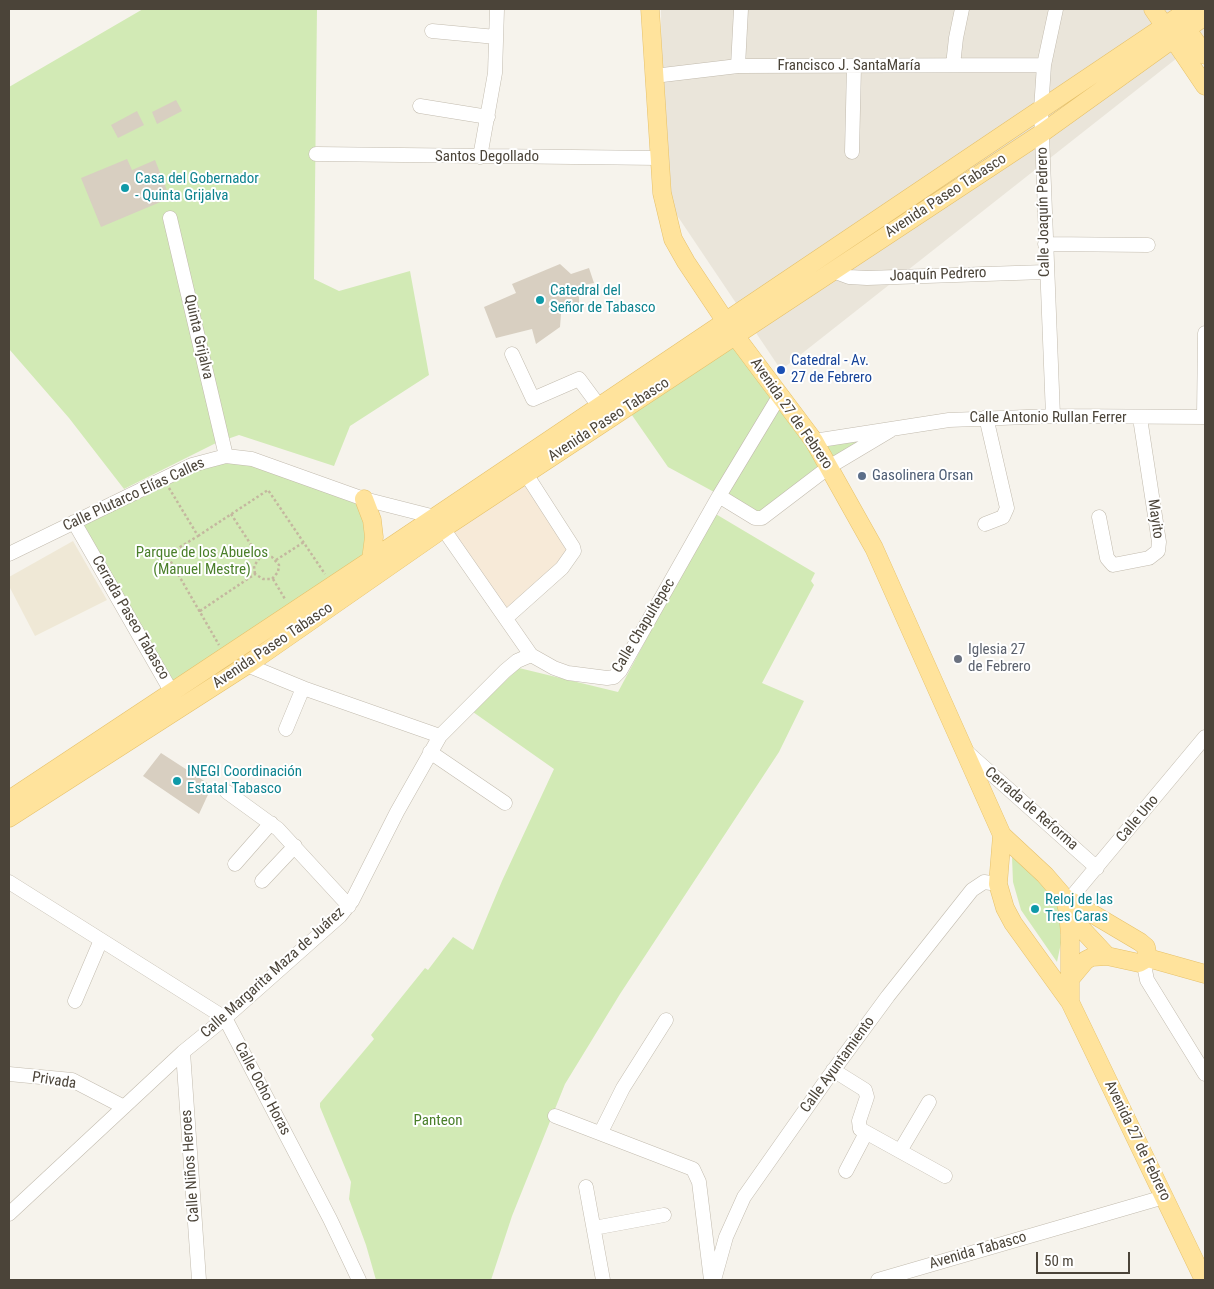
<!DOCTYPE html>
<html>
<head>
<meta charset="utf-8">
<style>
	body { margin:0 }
	#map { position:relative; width:1214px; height:1289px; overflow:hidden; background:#f6f3ec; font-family:"Roboto Condensed",sans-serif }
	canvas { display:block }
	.frame { position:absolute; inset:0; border:10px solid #4b4439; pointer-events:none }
	.scale { position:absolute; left:1036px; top:1252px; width:94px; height:22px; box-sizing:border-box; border:2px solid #4b4439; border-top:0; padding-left:6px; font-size:15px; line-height:18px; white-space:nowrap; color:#4b4439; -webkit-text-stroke:4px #fff; paint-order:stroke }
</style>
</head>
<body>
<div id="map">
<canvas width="1214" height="1289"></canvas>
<div class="frame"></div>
<div class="scale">50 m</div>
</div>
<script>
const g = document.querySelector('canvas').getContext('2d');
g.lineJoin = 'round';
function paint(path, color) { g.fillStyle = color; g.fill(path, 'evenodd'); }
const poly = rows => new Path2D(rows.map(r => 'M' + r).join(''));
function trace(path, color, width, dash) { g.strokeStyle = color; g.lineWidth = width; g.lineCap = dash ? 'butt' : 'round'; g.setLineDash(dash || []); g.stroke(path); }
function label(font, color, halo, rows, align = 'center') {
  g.font = font + ' "Roboto Condensed",sans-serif'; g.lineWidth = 4; g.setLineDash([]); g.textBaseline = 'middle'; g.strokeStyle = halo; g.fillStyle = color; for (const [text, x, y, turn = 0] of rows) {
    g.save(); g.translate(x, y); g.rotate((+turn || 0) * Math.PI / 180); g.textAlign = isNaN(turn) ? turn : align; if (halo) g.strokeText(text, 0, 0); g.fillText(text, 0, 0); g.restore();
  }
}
const residential = poly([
	[661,9,1205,9,1205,36,781,370,662,193]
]);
const commercial = poly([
	[525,477,571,550,506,615,447,529]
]);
const education = poly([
	[73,541,107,600,35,636,9,586,9,577]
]);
const green = poly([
	[143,9,317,9,314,279,339,291,410,271,429,375,350,426,334,466,239,435,216,443,124,489,69,418,9,349,9,87],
	[736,337,814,441,891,430,762,518,668,467,627,408],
	[226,456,364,499,371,560,171,691,74,522],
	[714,513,815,573,811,581,814,585,762,683,804,701,779,752,620,994,565,1084,512,1216,491,1280,376,1280,366,1245,349,1199,351,1182,320,1107,320,1103,374,1039,371,1035,425,968,428,970,453,937,473,950,502,881,554,769,473,712,519,668,618,692],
	[1012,857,1040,879,1053,894,1059,906,1061,943,1057,962,1021,910,1013,882]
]);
const building = poly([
	[176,100,182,111,157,124,152,112],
	[137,111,144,125,118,138,111,125],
	[127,159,132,170,155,160,170,198,101,227,81,178],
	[560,264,571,274,589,268,594,283,579,286,579,307,561,314,560,327,536,344,532,329,496,338,484,307,516,293,512,284],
	[161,753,212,786,199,814,143,776]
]);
const path = poly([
	[169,488,198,536,167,555,219,645],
	[231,514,259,557],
	[198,536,268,490,325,574],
	[276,560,304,542],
	[273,579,285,599],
	[200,611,255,574,263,579,272,579,278,572,279,565,272,557,261,556,254,566,255,574]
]);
const minor = poly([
	[432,31,496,37],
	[953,65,956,38,962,9],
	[738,66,741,9],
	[654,76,738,66,1044,65],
	[420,106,488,117],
	[852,152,854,66],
	[316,154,659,158],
	[480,157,495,73,497,9],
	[170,218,226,456],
	[1045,244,1148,245],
	[833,271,849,277,867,278,1045,272],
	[512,354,533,399,579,379,599,406],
	[1053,416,1041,110,1044,65,1056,9],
	[1204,417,1205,333],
	[814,441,949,420,1053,416,1205,417],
	[719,496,780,395],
	[1099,517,1107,558,1113,565,1149,558,1158,551,1159,542,1140,418],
	[74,522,171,691],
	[985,524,1003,517,1007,508,986,417],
	[9,554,192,465,226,456,252,459,364,499,435,517,531,655,554,668,568,673,607,678,614,677,620,671,719,496,755,518,762,518,829,467,891,430],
	[506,618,562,568,574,551,573,547,526,474],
	[247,665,303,688,440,736],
	[286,729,303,688],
	[430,752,505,803],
	[967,752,1097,868],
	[227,792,278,829,349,906],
	[235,864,271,823],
	[262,881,295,846],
	[9,882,225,1018,330,1219,359,1280],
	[1069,900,1205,737],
	[1148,958,1145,970,1147,980,1205,1074],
	[75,1001,101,940],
	[183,1052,199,1280],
	[833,1070,865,1090,867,1097,859,1121,860,1129,945,1176],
	[9,1074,72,1080,124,1107],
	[555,1116,693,1169,699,1182,711,1280],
	[601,1132,623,1088,666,1020],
	[900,1151,929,1102],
	[846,1171,866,1133],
	[586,1187,603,1280],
	[9,1214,183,1052,225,1018,340,916,352,901,397,812,440,736,505,671,517,661,531,655],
	[594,1228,664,1215],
	[714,1280,726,1237,744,1197,827,1079,888,996,972,890,984,882,998,884],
	[878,1280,1164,1197]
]);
const major = poly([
	[650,9,662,193,673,239,686,262,736,337,814,441,874,548,1002,835,1045,875,1064,897,1068,911,1070,935,1070,1002],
	[1153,9,1205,86],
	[1181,21,1205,55],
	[364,499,372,520,374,537,371,560],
	[9,800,371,560,1190,9],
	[9,818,247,665,444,528,1042,133,1205,16],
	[1002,835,998,884,1005,908,1013,923,1070,1002,1204,1280],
	[1064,897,1140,942,1146,947,1148,958],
	[1072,909,1080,927,1107,956],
	[1148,958,1205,974],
	[1071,978,1086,960,1092,957,1107,956,1139,963,1148,958]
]);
const markers = [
	[125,188,5,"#0f9aa8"],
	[540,300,5,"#0f9aa8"],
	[781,370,5,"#1a4fb4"],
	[862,476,5,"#5c6f8a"],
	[958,659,5,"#6b7280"],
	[177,781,5,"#0f9aa8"],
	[1035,909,5,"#0f9aa8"]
];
const streetNames = [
	["Francisco J. SantaMaría",849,66],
	["Santos Degollado",487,157],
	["Avenida Paseo Tabasco",946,196,-33],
	["Calle Joaquín Pedrero",1044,212,-91],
	["Joaquín Pedrero",938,275,-2],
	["Quinta Grijalva",198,337,77],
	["Avenida 27 de Febrero",791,414,55],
	["Calle Antonio Rullan Ferrer",1048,418],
	["Avenida Paseo Tabasco",609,420,-33],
	["Calle Plutarco Elías Calles",134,495,-25],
	["Mayito",1155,519,82],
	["Cerrada Paseo Tabasco",130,618,60],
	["Calle Chapultepec",644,626,-59],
	["Avenida Paseo Tabasco",273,646,-34],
	["Cerrada de Reforma",1031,809,41],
	["Calle Uno",1138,819,-50],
	["Calle Margarita Maza de Juárez",273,973,-42],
	["Calle Ayuntamiento",838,1065,-54],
	["Privada",54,1081,9],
	["Calle Ocho Horas",262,1089,62],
	["Avenida 27 de Febrero",1137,1141,64],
	["Calle Niños Heroes",191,1166,-94],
	["Avenida Tabasco",978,1251,-16]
];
const cultureNames = [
	["Casa del Gobernador",135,179],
	["- Quinta Grijalva",135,196],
	["Catedral del",550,291],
	["Señor de Tabasco",550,308],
	["INEGI Coordinación",187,772],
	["Estatal Tabasco",187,789],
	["Reloj de las",1045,900],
	["Tres Caras",1045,917]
];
const transitNames = [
	["Catedral - Av.",791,361],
	["27 de Febrero",791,378]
];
const serviceNames = [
	["Gasolinera Orsan",872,476]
];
const parkNames = [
	["Parque de los Abuelos",202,553],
	["(Manuel Mestre)",202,570],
	["Panteon",438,1121]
];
const worshipNames = [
	["Iglesia 27",968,650],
	["de Febrero",968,667]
];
paint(residential, '#eae5da');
paint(commercial, '#f7ead8');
paint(education, '#efe8d6');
paint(green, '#d2eab5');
paint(building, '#d8cfc1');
trace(minor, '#c2bbae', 15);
trace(major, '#e6c16a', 19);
trace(path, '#c4b79f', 2.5, [2.5, 2.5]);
trace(minor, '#fff', 14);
trace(major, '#ffe39c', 18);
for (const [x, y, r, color] of markers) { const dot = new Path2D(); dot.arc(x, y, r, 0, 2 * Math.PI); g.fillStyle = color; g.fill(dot); trace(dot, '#fff', 2); }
label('15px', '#4b4439', '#fff', streetNames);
label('15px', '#0d838f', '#fff', cultureNames, 'left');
label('15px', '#164399', '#fff', transitNames, 'left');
label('15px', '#4e5e75', '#fff', serviceNames, 'left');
label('15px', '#4a7f2a', '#fff', parkNames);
label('15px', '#5b616d', '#fff', worshipNames, 'left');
</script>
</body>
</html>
